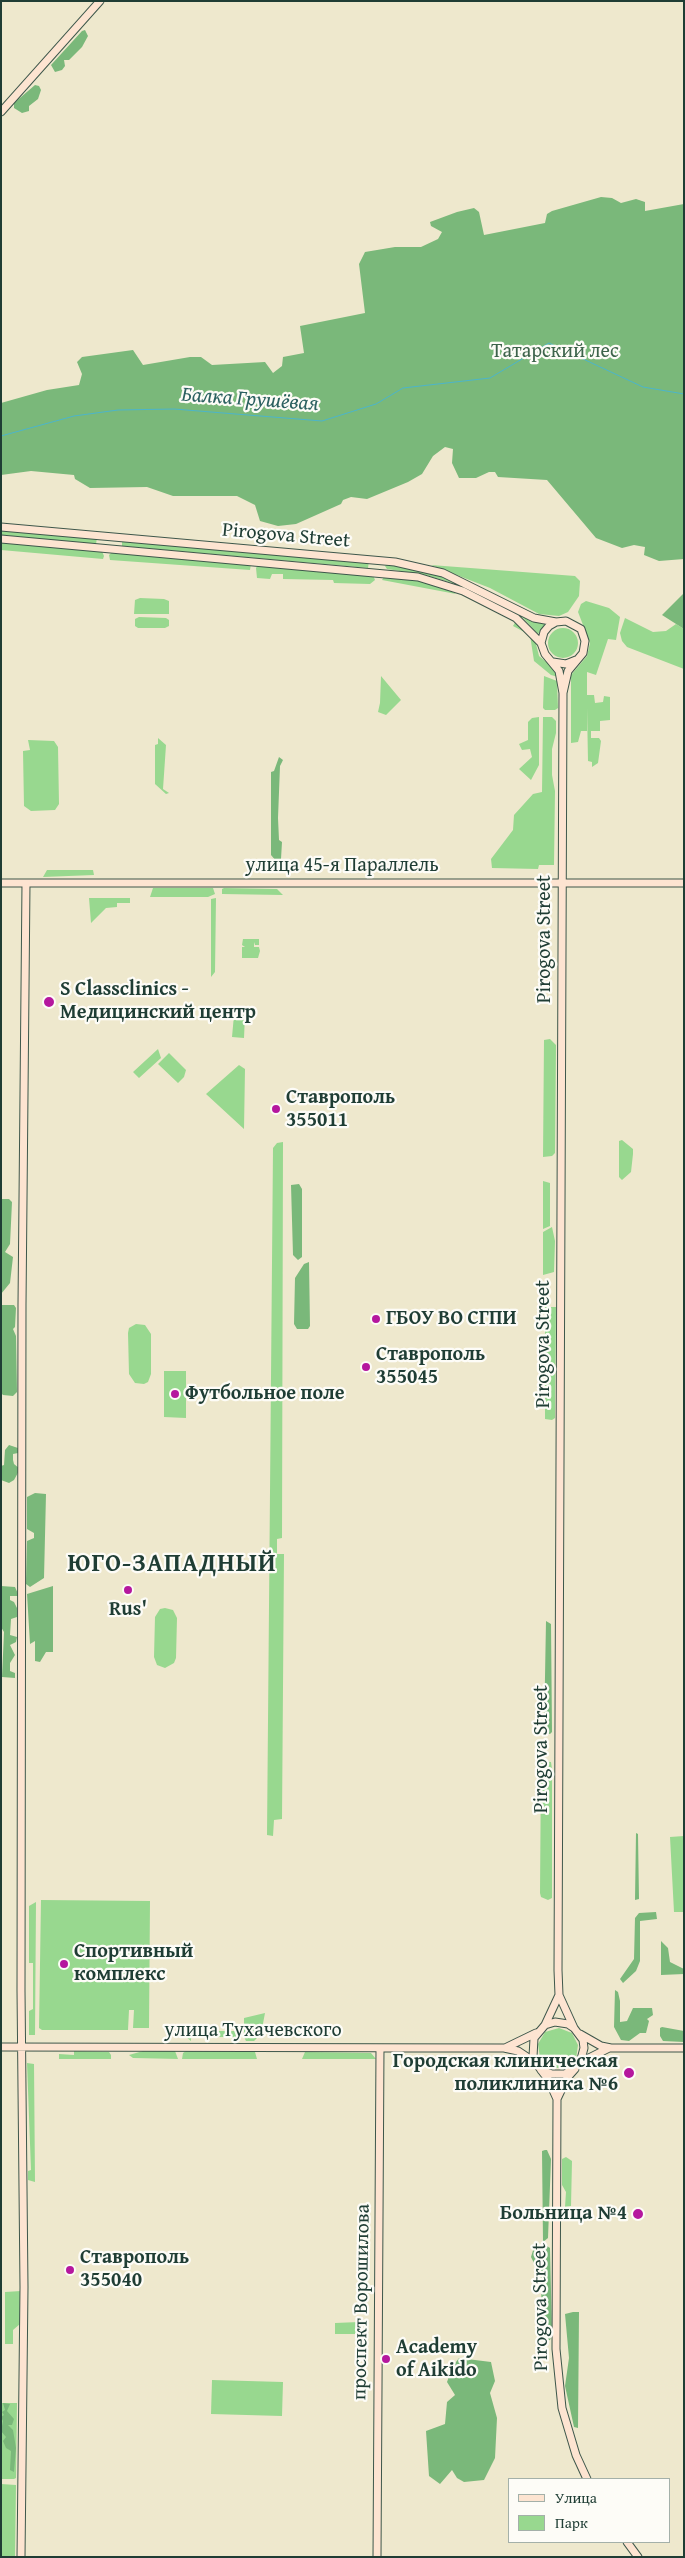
<!DOCTYPE html>
<html>
<head>
<meta charset="utf-8">
<style>
	body { margin:0 }
	#map { position:relative; width:685px; height:2558px; overflow:hidden; background:#eee8cd; font-family:"Gentium Book Plus",serif }
	canvas { display:block }
	.frame { position:absolute; inset:0; border:2px solid #1f3d34; pointer-events:none }
	.legend { position:absolute; left:508px; top:2478px; width:162px; height:65px; box-sizing:border-box; background:#fdfcf7; border:1px solid #a4b0a9; margin:0; padding:6px 9px; list-style:none; font-size:15px; color:#1f3d34 }
	.legend li { display:flex; align-items:center; gap:10px; height:25px }
	.legend b { width:25px; border:1px solid #a4b0a9 }
</style>
</head>
<body>
<div id="map">
<canvas width="685" height="2558"></canvas>
<div class="frame"></div>
<ul class="legend">
<li><b style="height:6px;background:#fde4d1"></b>Улица</li>
<li><b style="height:14px;background:#98d88f"></b>Парк</li>
</ul>
</div>
<script>
const g = document.querySelector('canvas').getContext('2d');
g.lineJoin = 'round';
function paint(path, color) { g.fillStyle = color; g.fill(path, 'evenodd'); }
const poly = rows => new Path2D(rows.map(r => 'M' + r).join(''));
function trace(path, color, width, dash) { g.strokeStyle = color; g.lineWidth = width; g.lineCap = dash ? 'butt' : 'round'; g.setLineDash(dash || []); g.stroke(path); }
function label(font, color, halo, rows, align = 'center') {
  g.font = font + ' "Gentium Book Plus",serif'; g.lineWidth = 4.5; g.setLineDash([]); g.textBaseline = 'middle'; g.strokeStyle = halo; g.fillStyle = color; for (const [text, x, y, turn = 0] of rows) {
    g.save(); g.translate(x, y); g.rotate((+turn || 0) * Math.PI / 180); g.textAlign = isNaN(turn) ? turn : align; if (halo) g.strokeText(text, 0, 0); g.fillText(text, 0, 0); g.restore();
  }
}
const green = poly([
	[1,530,97,538,96,544,1,535],
	[122,540,369,561,368,568,122,546],
	[1,541,101,549,104,556,103,559,1,550],
	[114,550,251,564,250,570,110,560,109,555],
	[388,563,445,576,545,624,538,634,523,618,459,585,426,575,387,569,385,566],
	[258,565,373,575,375,580,370,584,334,583,333,580,283,579,283,574,272,574,270,579,257,578,256,568],
	[431,565,575,576,580,581,579,596,568,612,559,616,539,614,490,588],
	[384,577,422,580,445,587,456,594,382,580],
	[140,598,164,599,169,601,169,614,134,614,135,600],
	[586,601,609,608,620,617,616,640,608,639,596,675,587,672,587,695,594,695,595,703,603,702,604,696,610,697,610,720,600,721,600,731,591,731,591,738,599,738,601,741,598,763,592,767,592,762,588,761,587,708,587,731,581,731,578,742,571,743,571,675,587,656,590,643,578,612,581,604],
	[139,617,166,618,169,620,169,626,165,628,138,628,135,626,135,619],
	[625,618,653,632,666,631,676,624,684,629,684,669,627,647,622,641,620,633],
	[516,621,535,640,539,656,555,669,558,677,551,675,534,661,530,635,513,626],
	'548 643a15 15 0 1 1 30 0a15 15 0 1 1-30 0Z',
	[381,676,401,700,386,715,378,712,380,703],
	[544,676,557,681,558,708,555,710,545,710,543,708],
	[539,717,539,765,531,780,519,769,532,757,530,749,522,750,519,744,528,740,528,722,532,718],
	[543,717,552,717,556,721,556,733,552,749,552,775,555,791,554,865,539,865,538,869,492,868,491,859,513,830,514,815,533,794,542,792],
	[158,738,166,745,163,789,169,793,166,794,155,784,155,745,158,744],
	[28,740,54,741,58,747,59,804,55,810,31,811,24,806,23,751,30,750],
	[47,870,93,870,94,875,43,877],
	[153,888,213,888,215,894,208,897,150,897],
	[224,888,277,889,283,895,222,894,222,889],
	[89,898,130,898,130,903,117,903,117,907,106,908,91,923],
	[216,898,215,972,211,977,211,899],
	[243,939,259,939,259,945,255,945,254,942,254,947,259,947,260,951,258,958,242,958,242,947,245,947,242,945],
	[234,1015,245,1015,244,1038,232,1037],
	[550,1039,556,1045,555,1153,552,1156,543,1157,544,1040],
	[158,1049,161,1058,139,1078,133,1072],
	[169,1053,186,1070,184,1077,178,1083,158,1064],
	[239,1065,245,1069,244,1129,206,1094],
	[622,1140,633,1149,633,1154,631,1172,622,1180,619,1177,619,1141],
	[283,1142,282,1538,277,1539,277,1554,284,1554,282,1819,274,1820,273,1836,267,1835,273,1148,277,1143],
	[543,1181,550,1183,550,1226,543,1229],
	[552,1227,555,1241,554,1272,543,1275,543,1232],
	[545,1307,556,1307,555,1396,555,1418,552,1420,545,1419],
	[136,1324,145,1325,151,1334,151,1374,148,1382,144,1384,135,1383,129,1374,128,1333,129,1328],
	[164,1371,186,1371,186,1418,164,1417],
	[165,1608,173,1610,177,1618,176,1658,174,1663,165,1668,157,1665,154,1657,155,1617,160,1609],
	[541,1761,551,1762,552,1769,552,1898,548,1900,541,1897,540,1893],
	[684,1836,684,1912,674,1912,670,1837],
	[41,1900,150,1901,149,2028,133,2028,134,2010,129,2010,128,2030,42,2030,39,2028],
	[36,1902,35,2035,29,2035,29,2011,33,2009,33,1963,29,1963,29,1906],
	[265,2013,261,2034,254,2041,246,2041,244,2037,244,2018],
	[559,2028,572,2033,578,2045,576,2059,571,2064,558,2068,551,2067,540,2058,538,2044,545,2032],
	[186,2031,240,2031,239,2038,234,2041,233,2037,191,2037,191,2041,186,2037],
	[74,2051,109,2052,111,2055,111,2059,59,2059,59,2054,74,2055],
	[143,2051,175,2051,178,2059,133,2058,129,2055],
	[186,2051,255,2052,257,2059,182,2059,183,2053],
	[305,2052,371,2053,376,2059,302,2059],
	[27,2063,34,2064,35,2182,28,2180,28,2171,31,2170],
	[566,2157,572,2161,571,2206,565,2207,566,2192,562,2185,562,2159],
	[21,2291,20,2324,13,2330,13,2344,5,2344,5,2292],
	[359,2322,359,2334,335,2334,335,2323],
	[212,2380,283,2382,282,2416,211,2414],
	[1,2403,17,2403,16,2478,14,2479,1,2479],
	[1,2484,16,2485,15,2557,1,2557]
]);
const forest = poly([
	[85,30,88,36,82,47,69,60,64,60,65,66,62,70,55,72,51,65,82,31],
	[35,85,39,86,41,90,38,99,29,106,29,111,22,113,14,108,14,103],
	[601,197,612,198,621,203,636,199,645,202,645,211,684,204,684,559,659,561,644,555,645,547,634,545,622,548,596,538,547,480,498,477,495,472,489,472,476,478,459,478,452,463,453,449,445,447,433,456,422,474,408,482,367,499,351,497,343,500,341,504,296,524,278,526,260,521,255,505,237,496,173,496,147,487,90,488,75,479,74,475,31,471,1,475,1,403,47,390,79,385,82,374,77,362,82,357,133,350,143,365,190,357,201,357,212,365,265,362,273,373,282,366,283,357,304,353,300,326,365,313,359,264,365,252,395,247,421,247,438,239,442,232,431,226,430,222,457,212,474,208,479,212,484,235,545,223,547,214,552,211],
	[684,593,684,629,662,615],
	[279,757,283,760,280,766,278,818,279,840,282,842,281,859,276,861,271,855,271,772,274,771],
	[299,1184,302,1189,302,1257,298,1260,293,1255,291,1185],
	[1,1199,9,1199,12,1202,10,1244,5,1252,13,1257,10,1283,1,1294],
	[309,1262,310,1326,308,1329,297,1329,294,1324,295,1278,304,1264],
	[1,1305,14,1305,16,1308,15,1327,13,1329,16,1336,17,1392,13,1396,3,1395,1,1393],
	[9,1445,18,1448,18,1453,13,1454,13,1460,14,1464,20,1469,14,1480,9,1483,1,1480,1,1466,4,1465,5,1450],
	[35,1493,46,1494,44,1578,30,1587,26,1584,27,1541,34,1538,34,1533,27,1529,27,1497],
	[1,1586,15,1587,19,1596,10,1596,10,1600,14,1602,17,1608,17,1617,11,1619,10,1635,17,1637,16,1642,10,1645,15,1655,10,1663,10,1671,15,1673,15,1678,2,1677,4,1632,1,1627],
	[53,1586,53,1652,46,1652,40,1662,35,1661,35,1641,30,1644,27,1594],
	[546,1621,551,1624,552,1732,550,1734,544,1732],
	[636,1833,638,1834,639,1899,635,1900],
	[656,1912,657,1919,640,1921,640,1961,636,1971,623,1983,620,1979,634,1959,635,1918,639,1913],
	[661,1941,668,1948,670,1962,684,1969,684,1974,661,1975],
	[615,1990,618,1992,620,2001,620,2022,627,2021,633,2008,652,2008,653,2015,647,2019,649,2021,646,2033,640,2033,629,2041,621,2040,614,2027],
	[662,2027,684,2031,684,2042,663,2041,660,2036,660,2028],
	[545,2150,547,2150,551,2159,548,2238,543,2242,542,2151],
	[547,2246,550,2248,552,2335,550,2340,544,2341,542,2340,541,2277,531,2257,534,2247],
	[573,2312,579,2312,578,2428,574,2427,565,2386,569,2358,565,2314],
	[459,2358,491,2362,495,2381,490,2393,497,2418,495,2458,484,2480,464,2482,457,2478,452,2470,440,2484,429,2476,426,2431,445,2424,447,2402,455,2395,447,2382,453,2366],
	[3,2403,10,2404,7,2411,14,2419,12,2425,8,2425,13,2430,16,2448,14,2472,10,2470,11,2451,6,2448,3,2441,6,2437,1,2431,3,2421,1,2417,4,2415,2,2412,5,2410]
]);
const stream = poly([
	[1,436,74,416,118,410,174,409,322,421,376,404,403,388,490,378,549,343,643,387,684,394]
]);
const secondary = poly([
	[1,112,100,1],
	[1,527,395,562,443,573,534,618,556,622],
	[1,539,418,577,463,591,516,618,541,643],
	[553,662,566,664,576,660],
	[563,693,568,671,583,653,585,641,581,629,566,621,556,622,549,626,544,632,541,643,545,654,559,671,563,693,558,1970,559,1995,574,2028],
	[1,883,684,883],
	[545,2025,559,1995],
	[580,2034,601,2046,611,2048,684,2048],
	[1,2047,504,2048,518,2051,536,2063],
	[505,2048,536,2033],
	[581,2062,609,2048],
	[575,2069,567,2078,557,2099,556,2349,562,2408,576,2455,587,2479],
	[541,2070,552,2074,565,2074,580,2063,584,2048,583,2040,574,2028,568,2024,555,2022,545,2025,534,2038,533,2057,536,2063,541,2070,548,2079,557,2099],
	[627,2542,638,2557],
	[21,2557,24,2287,21,1990,22,1304,26,883],
	[377,2557,380,2048]
]);
const markers = [
	[49,1002,6,"#b5179e"],
	[276,1109,5,"#b5179e"],
	[376,1319,5,"#b5179e"],
	[366,1367,5,"#b5179e"],
	[175,1394,5,"#b5179e"],
	[128,1590,5,"#b5179e"],
	[64,1964,5,"#b5179e"],
	[629,2073,6,"#b5179e"],
	[638,2214,6,"#b5179e"],
	[70,2270,5,"#b5179e"],
	[386,2359,5,"#b5179e"]
];
const parkNames = [
	["Татарский лес",555,352]
];
const streetNames = [
	["Pirogova Street",286,536,5],
	["улица 45-я Параллель",342,866],
	["Pirogova Street",545,939,-90],
	["Pirogova Street",544,1344,-90],
	["Pirogova Street",542,1749,-90],
	["улица Тухачевского",253,2031],
	["проспект Ворошилова",362,2302,-89],
	["Pirogova Street",541,2307,-91]
];
const poiNames = [
	["S Classclinics -",60,990],
	["Медицинский центр",60,1013],
	["Ставрополь",286,1098],
	["355011",286,1121],
	["ГБОУ ВО СГПИ",386,1319],
	["Ставрополь",376,1355],
	["355045",376,1378],
	["Футбольное поле",185,1394],
	["Rus'",128,1610,"center"],
	["Спортивный",74,1952],
	["комплекс",74,1975],
	["Городская клиническая",618,2062,"right"],
	["поликлиника №6",618,2085,"right"],
	["Больница №4",627,2214,"right"],
	["Ставрополь",80,2258],
	["355040",80,2281],
	["Academy",396,2348],
	["of Aikido",396,2371]
];
const waterNames = [
	["Балка Грушёвая",250,400,4]
];
const districtNames = [
	["ЮГО-ЗАПАДНЫЙ",172,1565]
];
paint(green, '#98d88f');
paint(forest, '#7ab87a');
trace(stream, '#4cb5ca', 1);
trace(secondary, '#3e574b', 9);
trace(secondary, '#fde4d1', 7);
for (const [x, y, r, color] of markers) { const dot = new Path2D(); dot.arc(x, y, r, 0, 2 * Math.PI); g.fillStyle = color; g.fill(dot); trace(dot, '#fdfcf7', 2); }
label('20px', '#3d644b', '#fdfcf7', parkNames);
label('20px', '#1f3d34', '#fdfcf7', streetNames);
label('bold 20px', '#1f3d34', '#fdfcf7', poiNames, 'left');
label('italic 21px', '#2c6161', '#fdfcf7', waterNames);
g.letterSpacing = '1px';
label('bold 25px', '#1f3d34', '#fdfcf7', districtNames);
g.letterSpacing = '0px';
</script>
</body>
</html>
